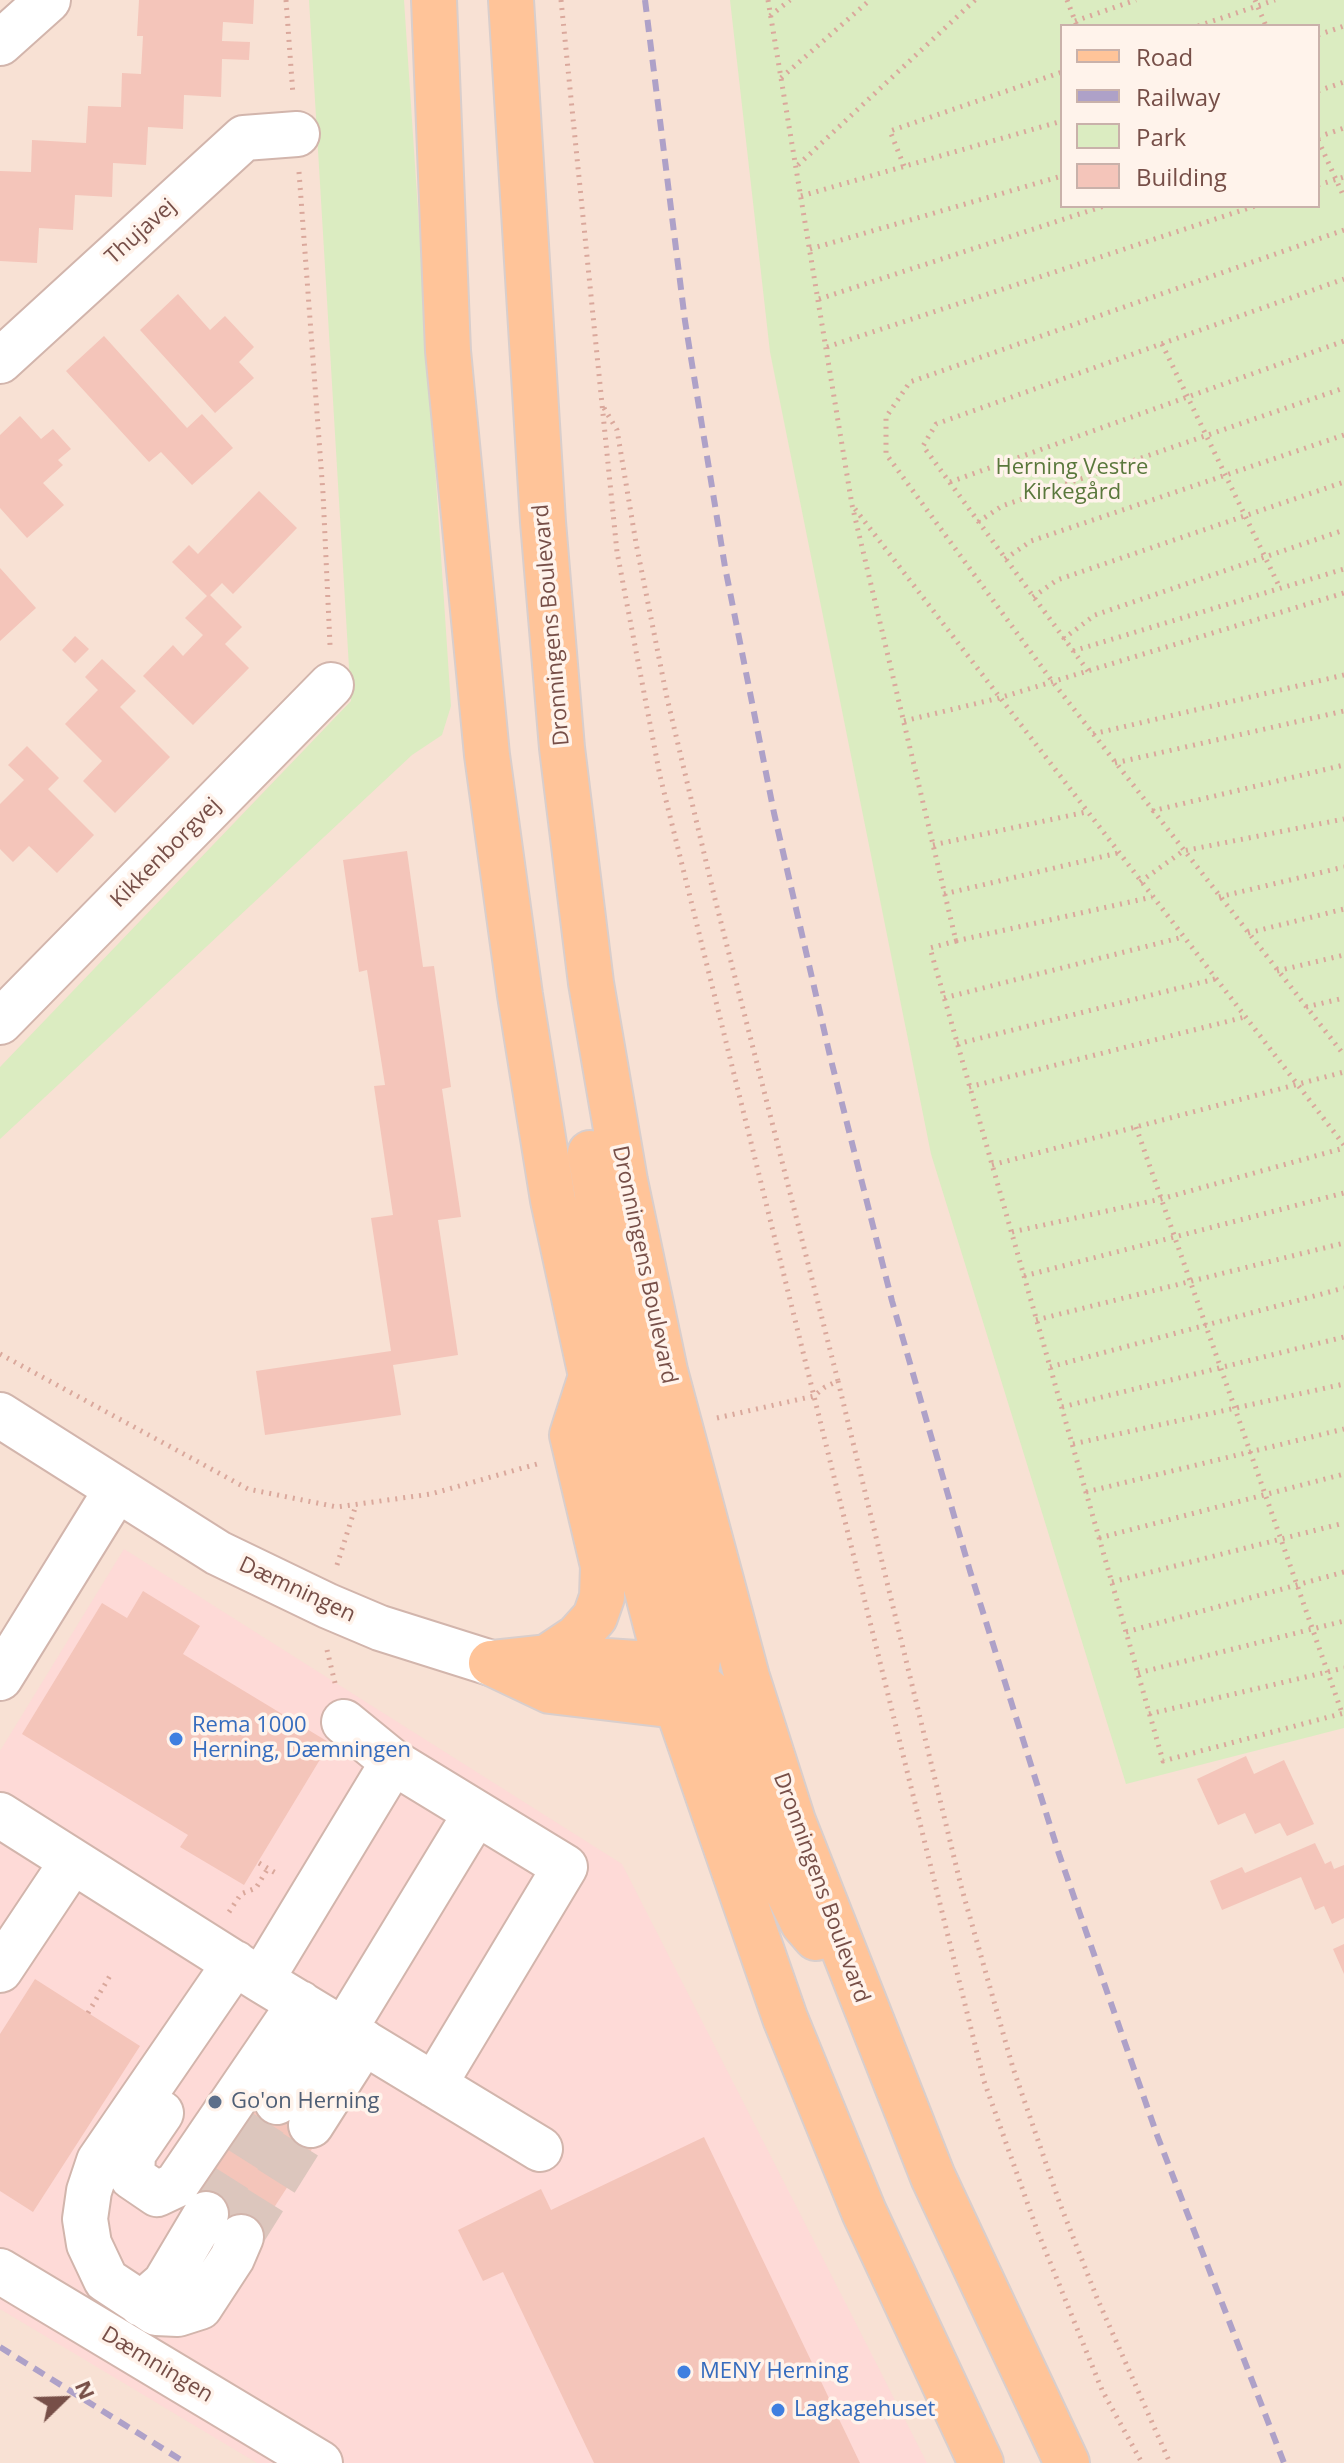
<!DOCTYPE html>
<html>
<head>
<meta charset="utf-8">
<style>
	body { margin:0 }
	#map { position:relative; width:1344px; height:2463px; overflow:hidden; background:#fdeee4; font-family:"Open Sans",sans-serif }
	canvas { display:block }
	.legend { position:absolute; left:1060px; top:24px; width:260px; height:184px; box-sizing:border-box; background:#fff3eb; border:2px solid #c9b1aa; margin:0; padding:10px 14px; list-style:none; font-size:24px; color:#774f48 }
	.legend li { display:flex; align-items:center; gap:16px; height:40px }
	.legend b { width:40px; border:2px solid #c9b1aa }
	.north { position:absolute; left:24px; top:2359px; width:80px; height:80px; -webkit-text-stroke:6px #fff3eb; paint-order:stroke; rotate:67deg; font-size:22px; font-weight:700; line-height:32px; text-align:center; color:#774f48 }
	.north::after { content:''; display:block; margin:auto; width:28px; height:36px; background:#774f48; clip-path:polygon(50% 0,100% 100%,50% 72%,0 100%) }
</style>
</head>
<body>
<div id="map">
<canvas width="1344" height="2463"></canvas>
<ul class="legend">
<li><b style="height:10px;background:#ffc499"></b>Road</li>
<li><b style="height:10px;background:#aea1c8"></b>Railway</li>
<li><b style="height:22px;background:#dbecc1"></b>Park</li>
<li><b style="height:22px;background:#f4c5ba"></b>Building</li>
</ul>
<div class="north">N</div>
</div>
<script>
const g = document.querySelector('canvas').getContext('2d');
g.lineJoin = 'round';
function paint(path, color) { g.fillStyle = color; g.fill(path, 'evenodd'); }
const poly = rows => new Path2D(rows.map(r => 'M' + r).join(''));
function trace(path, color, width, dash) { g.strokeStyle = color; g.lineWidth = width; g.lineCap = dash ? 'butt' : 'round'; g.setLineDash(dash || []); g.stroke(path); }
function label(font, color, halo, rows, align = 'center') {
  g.font = font + ' "Open Sans",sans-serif'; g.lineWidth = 7; g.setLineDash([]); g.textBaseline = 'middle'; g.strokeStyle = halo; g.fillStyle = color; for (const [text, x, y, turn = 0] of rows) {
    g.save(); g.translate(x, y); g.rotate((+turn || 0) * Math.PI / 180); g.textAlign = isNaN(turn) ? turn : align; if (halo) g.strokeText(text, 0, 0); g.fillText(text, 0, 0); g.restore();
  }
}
const residential = poly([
	[0,0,1344,0,1344,2463,0,2463],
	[1062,26,1318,26,1318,206,1062,206]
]);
const commercial = poly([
	[124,1549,622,1864,927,2463,257,2463,0,2309,0,1751]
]);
const green = poly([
	[309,0,404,0,451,706,442,735,412,755,0,1139,0,1067,351,701],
	[730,0,1344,0,1344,1728,1126,1784,931,1154,770,352],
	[1318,26,1318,206,1062,206,1062,26]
]);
const building = poly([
	[139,0,254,0,253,24,223,22,222,41,250,42,249,60,222,59,221,97,184,95,183,129,148,127,146,165,113,163,112,197,75,195,73,230,39,228,37,263,0,261,0,171,31,172,32,140,86,143,88,106,121,107,122,73,141,74,143,36,137,36],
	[178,294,210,330,225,316,254,347,239,362,254,378,215,413,140,330],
	[104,336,187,428,202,414,233,448,192,485,161,452,149,462,66,371],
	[20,416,41,439,53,429,71,449,58,460,63,465,43,483,64,505,27,538,0,508,0,435],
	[259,491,297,528,233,594,222,583,210,595,242,627,225,644,249,668,193,725,143,676,173,645,183,656,203,635,185,618,207,596,172,562,189,545,198,554],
	[0,568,36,608,0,641],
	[75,636,89,649,75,663,62,650],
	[102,659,136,691,120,707,170,757,115,813,83,781,102,761,65,724,98,690,85,677],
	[27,746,59,778,48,789,94,835,57,873,29,846,13,862,0,849,0,804,24,780,8,765],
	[407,851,423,967,434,966,451,1087,442,1089,461,1217,438,1220,458,1355,393,1365,401,1415,265,1435,256,1371,391,1351,371,1218,393,1215,374,1086,385,1085,367,970,359,972,343,860],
	[143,1591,200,1626,183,1654,330,1743,244,1885,180,1847,188,1835,22,1734,102,1603,127,1618],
	[1246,1756,1254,1774,1284,1760,1314,1824,1287,1836,1280,1823,1255,1834,1245,1813,1218,1825,1197,1779],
	[1315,1843,1325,1864,1331,1861,1334,1869,1344,1865,1344,1918,1332,1924,1324,1906,1315,1910,1301,1877,1222,1910,1210,1881,1242,1867,1245,1873],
	[1344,1944,1344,1974,1333,1949],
	[35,1979,140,2046,33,2212,0,2191,0,2034],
	[263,2093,323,2132,251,2243,190,2204],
	[704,2137,860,2463,594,2463,503,2272,483,2281,458,2230,541,2189,551,2210]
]);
const minorTunnel = poly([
	[206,2214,277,2102],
	[241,2237,311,2125]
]);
const path = poly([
	[286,0,293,95],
	[561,0,617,552,660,776,984,2081,1037,2230,1102,2390,1142,2463],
	[768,0,852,505,956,941,930,948,1163,1761,1344,1713],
	[1067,0,1077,26],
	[1255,0,1266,26],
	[770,16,790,0],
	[1075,21,1136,0],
	[1198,26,1275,0],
	[1318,35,1344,26],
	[781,78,870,0],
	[1318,91,1344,82],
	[1318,137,1344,128],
	[1318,140,1344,197],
	[798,165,975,0],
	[904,166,890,131,1062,72],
	[299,172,323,493,330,645],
	[1318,185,1344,177],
	[801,196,1062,121],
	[1344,230,910,382,886,417,886,454,1052,681,1344,1055],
	[810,249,1062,176],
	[819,299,1104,206],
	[1162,344,1280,588],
	[827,347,1255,206],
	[604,408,617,430,636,543,667,698,714,895,838,1381],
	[950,482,1344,341],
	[855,509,1344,1145],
	[978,522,1002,506,1344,388],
	[1005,559,1031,541,1344,435],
	[1033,597,1057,580,1344,482],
	[1063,639,1095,615,1344,530],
	[1073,651,1344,569],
	[1088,671,923,446,936,424,1344,279],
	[904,721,999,698,1344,593],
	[1093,734,1344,675],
	[1115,763,1344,711],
	[1152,811,1344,765],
	[933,845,1086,812],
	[1140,882,1183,851,1344,819],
	[944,894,1118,853],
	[1219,897,1344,867],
	[1248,933,1344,909],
	[956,941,1152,897],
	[1277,971,1344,955],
	[944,998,1183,937],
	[1306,1007,1344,998],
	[957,1044,1215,979],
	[969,1087,1245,1017],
	[1136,1127,1342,1713],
	[992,1165,1344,1072],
	[1012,1232,1161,1199,1344,1148],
	[1024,1276,1344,1193],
	[1036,1320,1344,1243],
	[0,1354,248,1489,337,1507,431,1494,537,1464],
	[1050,1367,1344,1288],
	[1062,1407,1344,1337],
	[717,1418,814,1396,825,1387,838,1381,961,1886,1013,2068,1060,2204,1097,2298,1170,2463],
	[1073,1444,1344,1384],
	[1086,1492,1344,1429],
	[1099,1538,1344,1474],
	[337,1565,356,1505],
	[1112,1582,1344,1523],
	[1126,1632,1344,1572],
	[327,1650,335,1683],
	[1138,1673,1344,1621],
	[1149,1714,1344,1668],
	[259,1863,279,1875],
	[229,1912,241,1894,256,1888,268,1868],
	[88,2013,111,1974]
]);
const minor = poly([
	[0,43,48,0],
	[0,361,244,138,297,134],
	[0,1022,331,685],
	[0,1415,218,1553,328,1606,380,1628,491,1663],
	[0,1678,117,1489],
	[344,1722,393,1762],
	[0,1815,261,1980,540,2149],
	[235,1963,99,2161,89,2191,85,2219,89,2244,106,2280,156,2313,178,2314,200,2307,232,2258,241,2237],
	[0,1970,72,1862],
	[261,1980,393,1762,565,1867,434,2085],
	[344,2030,476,1813],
	[277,2102,329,2021],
	[161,2113,133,2154,132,2177,157,2194,176,2185,300,2003],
	[311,2125,364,2042],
	[0,2271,320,2463],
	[141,2304,165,2283,206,2214]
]);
const major = poly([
	[434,0,448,351,487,755,520,995,553,1200,591,1376,677,1706,785,2018,864,2212,981,2463],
	[511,0,543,522,562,748,591,983,625,1181,665,1371,747,1677,793,1821,933,2177,1067,2463],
	[547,1657,577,1637,595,1617,602,1597,603,1566,572,1435,591,1376],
	[491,1663,550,1691,677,1706,695,1680,701,1640,642,1410,610,1273,590,1153],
	[491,1663,547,1657,666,1665,695,1680,711,1694,729,1726,770,1856,803,1923,816,1938]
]);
const rail = poly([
	[645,0,685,321,725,567,774,813,830,1056,892,1301,970,1571,1059,1854,1157,2135,1284,2463],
	[0,2347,186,2463]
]);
const markers = [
	[176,1739,8,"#3f7fe0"],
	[215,2102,8,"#5c6f8a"],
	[684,2372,8,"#3f7fe0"],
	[778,2410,8,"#3f7fe0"]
];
const streetNames = [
	["Thujavej",141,232,-42],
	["Dronningens Boulevard",552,625,-95],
	["Kikkenborgvej",166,853,-45],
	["Dronningens Boulevard",644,1265,78],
	["Dæmningen",297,1590,25],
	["Dronningens Boulevard",821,1888,70],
	["Dæmningen",157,2365,31]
];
const parkNames = [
	["Herning Vestre",1072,468],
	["Kirkegård",1072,493]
];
const shopNames = [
	["Rema 1000",192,1726],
	["Herning, Dæmningen",192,1751],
	["MENY Herning",700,2372],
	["Lagkagehuset",794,2410]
];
const serviceNames = [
	["Go'on Herning",231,2102]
];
paint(residential, '#f8e1d4');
paint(commercial, '#fedad7');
paint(green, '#dbecc1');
paint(building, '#f4c5ba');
trace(minorTunnel, '#dcc6bd', 44, [44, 22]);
trace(minor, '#d2b5ac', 48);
trace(major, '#d9cecc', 48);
trace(path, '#daa89c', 5, [2, 6]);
trace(minor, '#fff', 44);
trace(major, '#ffc499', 44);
trace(rail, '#aea1c8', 6, [12, 8]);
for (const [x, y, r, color] of markers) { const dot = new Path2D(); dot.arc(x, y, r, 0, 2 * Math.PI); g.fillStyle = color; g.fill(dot); trace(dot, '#fff3eb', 3); }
label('22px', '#774f48', '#fff3eb', streetNames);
label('22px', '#5a783c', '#fff3eb', parkNames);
label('22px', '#366cbe', '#fff3eb', shopNames, 'left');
label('22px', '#4e5e75', '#fff3eb', serviceNames, 'left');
</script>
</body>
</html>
